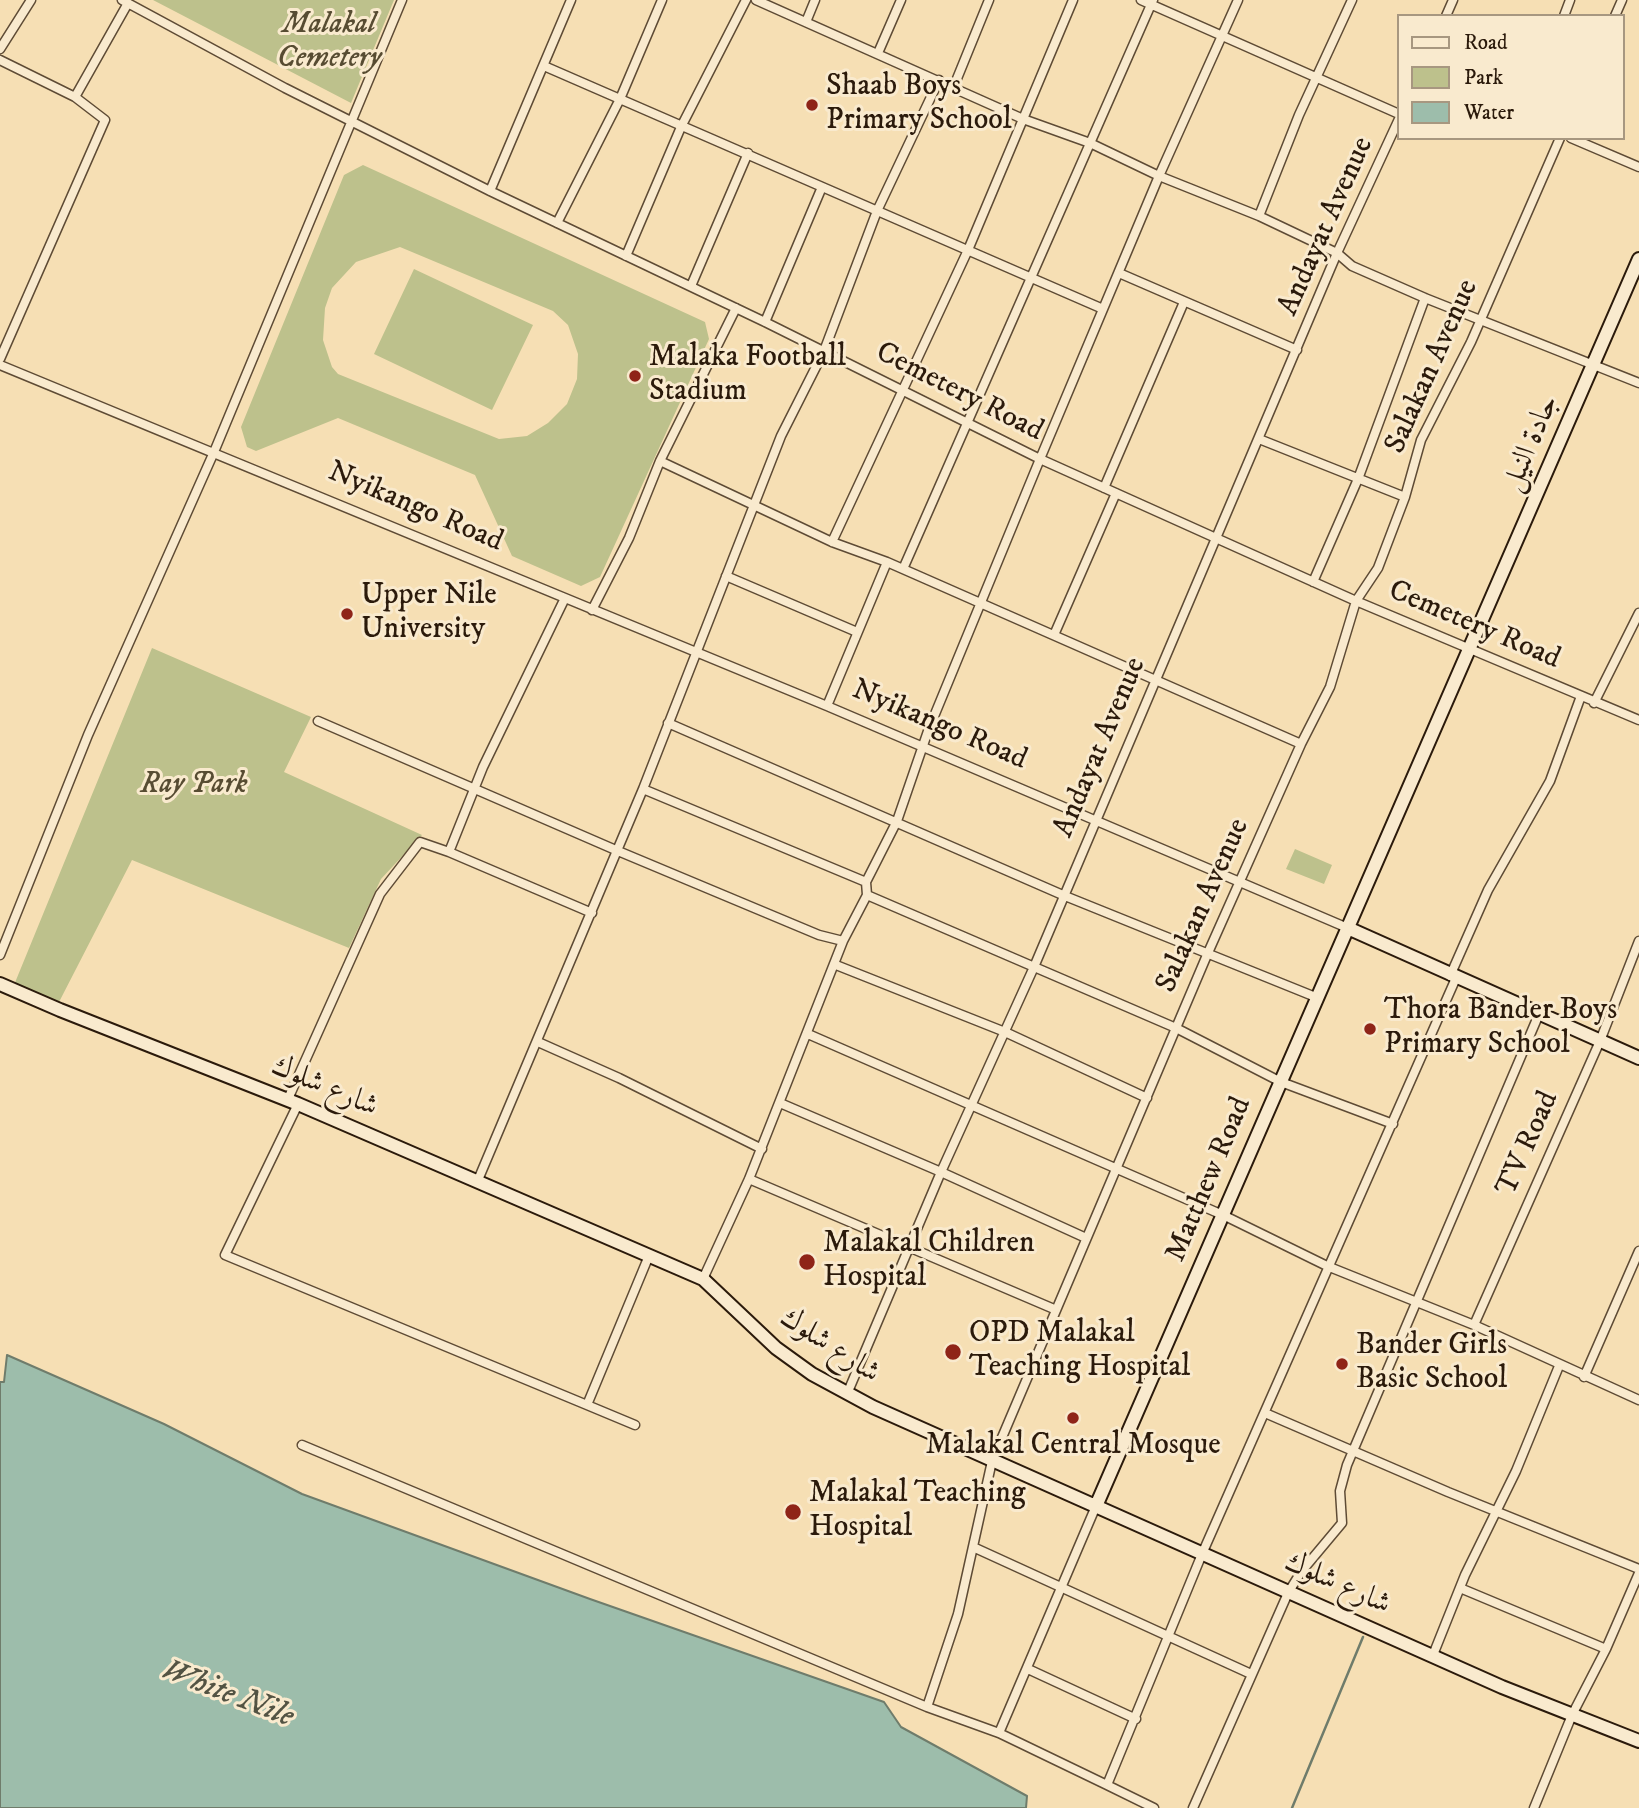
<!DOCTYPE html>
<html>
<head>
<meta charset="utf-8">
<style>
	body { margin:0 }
	#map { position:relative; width:1639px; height:1808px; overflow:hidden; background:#f6dfb4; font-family:"IM FELL DW Pica",serif }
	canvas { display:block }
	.legend { position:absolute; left:1397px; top:14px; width:228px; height:126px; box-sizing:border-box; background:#f9eace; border:2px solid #a79780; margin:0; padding:9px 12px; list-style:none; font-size:21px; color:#2b1a0b }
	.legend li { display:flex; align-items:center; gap:14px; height:35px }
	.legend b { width:35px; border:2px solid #a79780 }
</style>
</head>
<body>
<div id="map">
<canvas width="1639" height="1808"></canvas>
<ul class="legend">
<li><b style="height:9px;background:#f9eace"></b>Road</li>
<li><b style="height:19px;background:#bdc18c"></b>Park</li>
<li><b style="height:19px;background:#9dbdab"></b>Water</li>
</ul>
</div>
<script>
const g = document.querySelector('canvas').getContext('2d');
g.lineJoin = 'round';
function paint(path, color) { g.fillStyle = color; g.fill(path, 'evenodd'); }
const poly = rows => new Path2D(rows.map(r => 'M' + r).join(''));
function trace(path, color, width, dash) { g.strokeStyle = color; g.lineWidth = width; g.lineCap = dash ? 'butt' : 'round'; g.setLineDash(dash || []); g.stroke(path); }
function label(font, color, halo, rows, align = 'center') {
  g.font = font + ' "IM FELL DW Pica",Amiri,serif'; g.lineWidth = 6; g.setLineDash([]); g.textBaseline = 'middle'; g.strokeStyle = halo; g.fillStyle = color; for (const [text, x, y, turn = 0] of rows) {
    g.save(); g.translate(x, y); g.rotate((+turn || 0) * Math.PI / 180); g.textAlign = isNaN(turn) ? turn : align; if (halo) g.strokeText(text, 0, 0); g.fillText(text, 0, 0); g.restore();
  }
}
const green = poly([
	[153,0,394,0,351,103],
	[363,165,705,322,709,339,600,577,581,586,512,556,475,475,338,418,256,451,247,447,241,427,344,175],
	[400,247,553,311,568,325,578,354,577,379,567,404,548,423,527,436,499,439,338,374,332,367,323,340,325,308,332,288,356,262],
	[414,269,533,325,492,410,374,354],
	[152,648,311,717,284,772,422,835,381,879,349,948,132,860,58,1004,14,985],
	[1295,849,1332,865,1324,884,1286,869]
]);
const water = poly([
	[7,1355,164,1424,302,1494,590,1599,884,1702,901,1727,1027,1796,1026,1808,0,1808,0,1382,4,1382,7,1355]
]);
const stream = poly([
	[1292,1808,1363,1637]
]);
const street = poly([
	[122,0,285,88,490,191,765,322,1040,459,1356,601,1639,720],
	[756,0,1023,119,1090,143,1159,176,1259,216,1337,253,1352,266,1425,298,1639,383],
	[1141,0,1399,114],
	[1446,16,1453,0],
	[1564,16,1570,0],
	[1615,16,1622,0],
	[806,22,815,0],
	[0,49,31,0],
	[878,53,901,0],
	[0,60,75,97],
	[544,66,1103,309],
	[954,86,989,0],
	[1571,138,1639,167],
	[490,191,571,0],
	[1259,216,1299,115,1352,0],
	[557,223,620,99,662,0],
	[626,256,681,127,746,0],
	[1119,273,1297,350],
	[691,286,748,153],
	[765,322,822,187],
	[0,359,105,120,75,97,128,3],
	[0,365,827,706,1350,929],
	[1259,439,1405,497],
	[660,461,832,542,887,562,1301,744],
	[1104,488,1184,302],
	[832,542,968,250,1073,0],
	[903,569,1153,0],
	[726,576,857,632],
	[1313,582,1358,479,1425,298],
	[592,610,629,538,660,461,736,308],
	[1054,635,1116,493],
	[1594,703,1639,613],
	[827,706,887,562],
	[318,721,618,851,819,935,843,941],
	[668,723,1065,896,1318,998],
	[643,789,866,882],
	[449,852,592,913],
	[867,895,1176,1028,1281,1082,1393,1124],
	[0,955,88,735,214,452,402,0],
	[836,965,1005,1032,1147,1098],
	[1450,976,1488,890,1550,781,1581,696],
	[808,1034,1225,1216,1327,1266,1474,1325,1639,1400],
	[538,1042,619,1078,762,1149],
	[288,1099,380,894,420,842,449,852,483,767,565,598],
	[780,1103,941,1172,1086,1238],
	[298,1104,225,1255,587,1405],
	[749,1179,1054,1309],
	[478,1180,643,789,781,436,824,351,877,211,939,80],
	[703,1279,749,1179,843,941,867,895,866,882,897,821,928,731,1040,459,1159,176,1238,0],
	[1474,1325,1600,1041,1639,941],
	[1584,1377,1639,1251],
	[847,1394,941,1172,1034,967,1337,253,1399,119],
	[1265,1413,1448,1492,1639,1569],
	[635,1425,587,1405,648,1258],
	[302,1445,927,1707,999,1733,1107,1785,1202,1554,1456,978],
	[973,1547,1251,1674],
	[1460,1588,1606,1649],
	[1433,1655,1465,1575,1516,1471,1559,1366],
	[1028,1669,1136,1719],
	[927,1707,958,1614,992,1461,1207,955,1301,744,1330,687,1356,601,1378,568,1405,497,1421,440,1471,342,1560,138],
	[999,1733,1096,1506],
	[1107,1785,1154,1808],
	[1193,1808,1288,1593,1301,1572,1342,1523,1340,1491,1347,1465,1539,1014],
	[1534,1808,1572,1715,1606,1649,1639,1573]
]);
const secondary = poly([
	[1350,929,1639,1058],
	[0,984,60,1010,298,1104,703,1279,776,1348,812,1374,873,1407,1502,1687,1639,1741],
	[1096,1506,1639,259]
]);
const markers = [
	[812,105,7,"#8f2418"],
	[635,376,7,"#8f2418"],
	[347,614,7,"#8f2418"],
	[1370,1029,7,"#8f2418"],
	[807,1262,9,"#8f2418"],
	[953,1352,9,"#8f2418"],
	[1342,1364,7,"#8f2418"],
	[1073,1418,7,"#8f2418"],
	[793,1512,9,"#8f2418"]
];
const parkNames = [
	["Malakal",329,26],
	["Cemetery",329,60],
	["Ray Park",194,786]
];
const poiNames = [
	["Shaab Boys",826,88],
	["Primary School",826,122],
	["Malaka Football",649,359],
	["Stadium",649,393],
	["Upper Nile",361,597],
	["University",361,631],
	["Thora Bander Boys",1384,1012],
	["Primary School",1384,1046],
	["Malakal Children",823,1245],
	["Hospital",823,1279],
	["OPD Malakal",969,1335],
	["Teaching Hospital",969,1369],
	["Bander Girls",1356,1347],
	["Basic School",1356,1381],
	["Malakal Central Mosque",1073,1447,"center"],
	["Malakal Teaching",809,1495],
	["Hospital",809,1529]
];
const streetNames = [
	["Andayat Avenue",1327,227,-66],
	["Salakan Avenue",1433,367,-66],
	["Cemetery Road",959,393,27],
	["جادة النيل",1532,444,-67],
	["Nyikango Road",415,508,23],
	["Cemetery Road",1474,626,23],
	["Nyikango Road",939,726,23],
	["Andayat Avenue",1101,748,-67],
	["Salakan Avenue",1204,906,-66],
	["شارع شلوك",324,1088,23],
	["TV Road",1529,1144,-66],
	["Matthew Road",1210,1180,-67],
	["شارع شلوك",829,1347,33],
	["شارع شلوك",1337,1585,24]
];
const waterNames = [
	["White Nile",227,1695,21]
];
paint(green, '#bdc18c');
paint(water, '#9dbdab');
trace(water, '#6f7c6b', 2);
trace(stream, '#6f7c6b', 2.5);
trace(street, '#5e4b35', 11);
trace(secondary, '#2b1a0b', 16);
trace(street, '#f9eace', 8);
trace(secondary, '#f9eace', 12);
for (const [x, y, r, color] of markers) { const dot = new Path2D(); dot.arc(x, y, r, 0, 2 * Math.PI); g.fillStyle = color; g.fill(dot); trace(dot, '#f9eace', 2.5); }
label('italic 30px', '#574c32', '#f9eace', parkNames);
label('30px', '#2b1a0b', '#f9eace', poiNames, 'left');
label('30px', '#2b1a0b', '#f9eace', streetNames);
label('italic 32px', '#535343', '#f9eace', waterNames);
</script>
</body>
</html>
